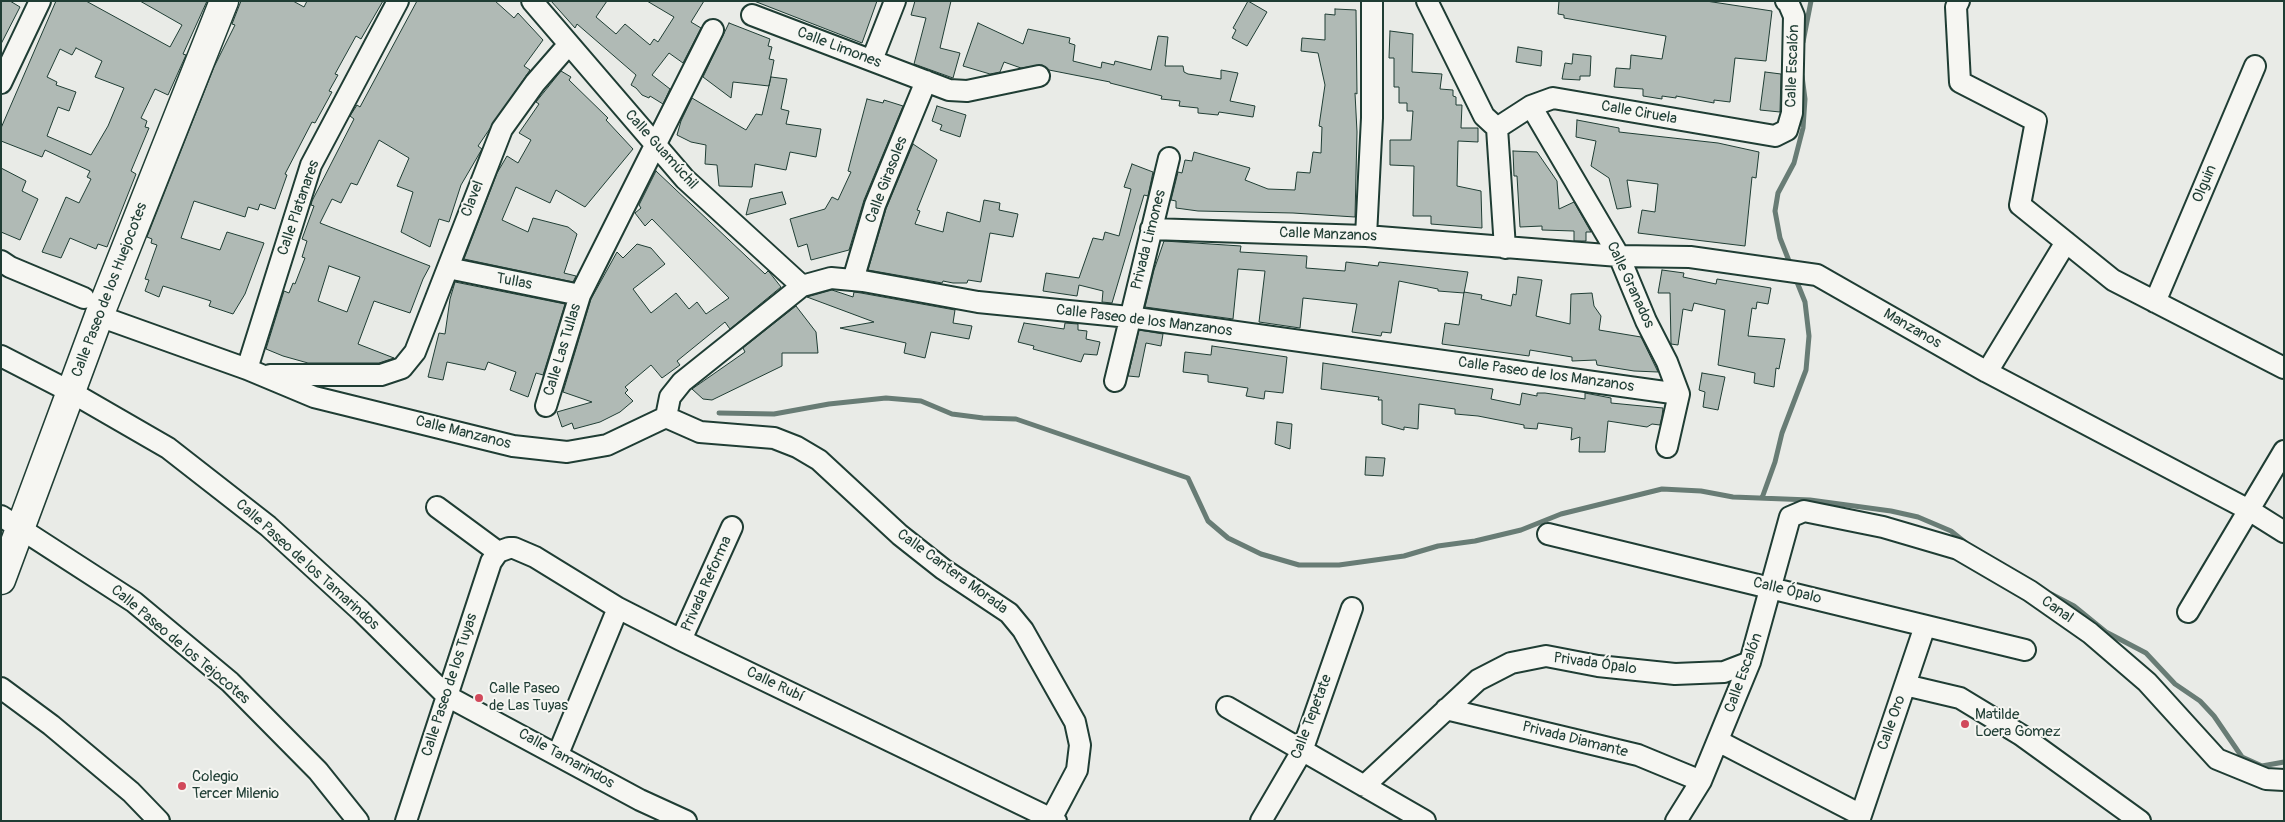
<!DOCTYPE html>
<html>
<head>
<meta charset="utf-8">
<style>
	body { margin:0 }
	#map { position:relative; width:2285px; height:822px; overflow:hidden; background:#e9ebe7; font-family:Pangolin,sans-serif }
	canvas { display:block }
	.frame { position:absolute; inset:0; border:2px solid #1f3d34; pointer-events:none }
</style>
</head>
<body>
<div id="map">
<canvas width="2285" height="822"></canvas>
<div class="frame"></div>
</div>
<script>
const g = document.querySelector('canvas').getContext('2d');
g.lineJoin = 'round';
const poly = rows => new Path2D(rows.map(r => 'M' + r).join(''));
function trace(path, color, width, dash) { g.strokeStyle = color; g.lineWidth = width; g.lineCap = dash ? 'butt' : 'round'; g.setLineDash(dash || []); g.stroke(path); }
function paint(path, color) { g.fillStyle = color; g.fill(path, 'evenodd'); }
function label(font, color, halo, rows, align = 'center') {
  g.font = font + ' Pangolin,sans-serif'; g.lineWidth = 4; g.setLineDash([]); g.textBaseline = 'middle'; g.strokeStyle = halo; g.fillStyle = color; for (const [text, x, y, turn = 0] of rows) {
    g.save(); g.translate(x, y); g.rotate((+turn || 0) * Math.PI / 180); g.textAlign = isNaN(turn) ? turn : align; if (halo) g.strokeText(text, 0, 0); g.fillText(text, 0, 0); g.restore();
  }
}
const stream = poly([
	[1803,42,1811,1],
	[1791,266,1780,238,1775,211,1778,193,1794,163,1803,128,1805,99,1802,76],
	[719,413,774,414,829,404,886,398,921,401,952,414,983,418,1016,419,1188,478,1208,521,1228,538,1261,554,1299,565,1339,565,1404,556,1438,546,1475,541,1521,530,1561,514,1662,489,1701,491,1733,497,1810,500,1891,511,1918,517,1951,531,1966,543],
	[1762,498,1775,462,1782,433,1806,370,1809,336,1805,302,1795,277],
	[2051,594,2074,606,2106,632,2146,653,2175,684,2200,701,2214,716,2242,757,2262,766,2284,762]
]);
const building = poly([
	[1,1,10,1,20,7,1,44,1,1],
	[56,1,86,1,170,47,182,25,140,1,207,1,183,54,186,55,168,95,155,89,141,118,147,121,145,127,149,128,131,171,136,174,107,247,98,244,96,249,70,238,61,258,42,252,66,197,79,203,91,179,87,177,90,171,45,150,42,157,1,141,1,128,56,1],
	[76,48,102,61,95,77,124,88,108,126,91,155,47,136,58,107,69,111,76,92,56,85,57,82,47,77,60,49,72,55,76,48],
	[241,1,293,1,304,7,307,1,383,1,361,39,356,36,335,74,338,75,329,91,332,92,315,123,312,122,285,174,287,175,275,209,260,204,258,210,248,207,245,217,194,201,181,238,220,250,227,232,264,243,245,294,233,314,209,306,211,301,163,286,159,297,145,291,149,280,145,279,157,245,151,243,152,239,147,237,214,67,235,25,232,24,241,1],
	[417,1,495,1,514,18,518,13,543,40,524,66,530,70,478,146,482,149,461,185,449,222,439,219,430,247,401,232,413,192,397,186,409,158,379,140,357,185,351,183,341,203,332,199,320,223,430,266,423,279,410,313,374,301,358,344,394,358,379,363,308,363,283,356,266,349,284,291,289,293,293,283,295,284,305,258,302,257,307,241,302,239,314,206,311,205,312,201,354,119,350,116,357,105,360,107,417,1],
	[329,266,360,277,347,312,318,301,329,266],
	[551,1,607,1,596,17,616,34,625,24,650,45,654,39,658,42,674,17,647,1,704,1,691,22,701,28,683,63,669,53,652,75,670,89,663,104,650,96,649,98,642,95,636,88,631,85,636,75,577,24,575,28,551,1],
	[754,1,877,1,862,43,754,1],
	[915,1,951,1,940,48,960,53,953,78,914,64,926,18,911,15,915,1],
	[1248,1,1267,12,1247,46,1232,38,1236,30,1233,28,1248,1],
	[1559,1,1706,1,1772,11,1766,61,1735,58,1730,102,1714,100,1714,103,1676,96,1676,98,1662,96,1662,99,1643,96,1643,89,1614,87,1616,68,1630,69,1631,55,1662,59,1666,36,1564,18,1564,15,1558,14,1559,1],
	[1335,9,1356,10,1357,94,1355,93,1357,132,1355,217,1293,213,1198,211,1176,208,1176,201,1171,200,1178,172,1182,173,1185,160,1192,161,1194,152,1250,168,1245,180,1268,189,1295,190,1297,172,1310,173,1313,152,1321,153,1322,127,1319,126,1325,85,1318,53,1301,51,1302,38,1325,40,1325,14,1335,15,1335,9],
	[729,23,770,39,768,46,772,47,769,59,774,60,769,86,733,82,731,98,703,77,729,23],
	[978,23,1023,44,1028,29,1070,38,1069,43,1075,45,1073,61,1101,68,1102,62,1114,65,1115,61,1151,70,1158,36,1168,37,1165,66,1183,66,1184,72,1188,74,1221,79,1221,70,1238,73,1230,101,1255,106,1253,117,1219,112,1218,115,1198,113,1198,108,1179,106,1180,101,1161,99,1162,96,1110,83,1110,82,1049,70,1042,65,1021,68,1004,62,1000,72,990,74,963,66,978,23],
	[1390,31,1413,34,1412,72,1442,74,1440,89,1453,90,1453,96,1456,97,1456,105,1462,105,1461,128,1478,128,1478,142,1458,141,1457,186,1481,191,1482,228,1431,224,1431,216,1413,216,1414,166,1390,165,1390,140,1411,140,1413,111,1407,111,1407,103,1399,103,1399,87,1394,87,1394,58,1389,58,1390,31],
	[1518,47,1542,51,1541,66,1516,62,1518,47],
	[1573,54,1591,56,1590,76,1580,76,1580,80,1562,79,1565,63,1572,64,1573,54],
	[561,71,571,77,569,80,608,118,606,120,633,149,585,207,556,190,550,203,516,187,502,220,528,232,533,218,568,227,577,234,564,273,576,276,573,282,464,259,497,173,507,156,518,163,531,140,519,133,539,104,536,102,561,71],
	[1765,72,1781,74,1780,112,1760,110,1765,72],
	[771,77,787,79,781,109,789,111,786,124,821,129,816,157,790,152,786,170,755,164,752,187,719,186,717,165,705,164,706,145,691,142,677,135,681,121,692,98,746,130,756,114,762,115,771,77],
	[867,99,883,103,884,100,903,106,864,200,849,250,811,260,807,244,798,247,790,219,825,209,832,197,838,200,851,172,848,171,867,99],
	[937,106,966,115,960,137,940,130,942,125,932,121,937,106],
	[1577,120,1619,128,1619,132,1718,143,1759,152,1756,178,1752,177,1745,246,1638,233,1642,210,1655,212,1658,184,1627,180,1631,207,1617,209,1609,178,1591,166,1596,141,1576,137,1577,120],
	[913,144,937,160,917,210,920,211,915,224,943,232,947,212,980,222,984,200,1000,203,999,210,1018,214,1013,237,990,233,981,282,968,280,967,283,953,283,943,281,942,283,868,270,886,209,913,144],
	[1513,151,1537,152,1557,181,1559,209,1574,202,1591,232,1586,232,1586,241,1574,241,1574,231,1542,230,1542,226,1520,227,1517,176,1514,176,1513,151],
	[1132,164,1153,172,1148,196,1144,195,1112,303,1102,302,1103,291,1079,285,1077,296,1043,291,1046,273,1079,278,1093,238,1103,240,1105,232,1119,236,1131,189,1124,187,1132,164],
	[1,168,26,181,22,191,38,199,20,240,1,232,1,168],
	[656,171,765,274,768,271,770,273,781,287,730,329,725,322,677,361,680,365,662,378,651,365,625,387,628,390,625,393,633,401,620,412,600,422,574,429,572,423,562,427,557,412,592,402,563,392,591,299,617,252,623,258,637,244,651,248,665,264,633,289,651,313,676,293,689,309,697,302,706,314,729,298,652,219,645,226,635,213,641,208,639,205,656,171],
	[782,192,786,204,746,215,750,199,782,192],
	[1164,241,1241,246,1240,252,1307,256,1306,268,1345,271,1346,262,1378,266,1379,262,1468,272,1464,293,1438,291,1438,289,1399,281,1391,333,1382,332,1381,336,1352,332,1357,304,1303,298,1300,328,1259,322,1265,271,1238,269,1233,319,1145,307,1154,270,1164,241],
	[1662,270,1684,273,1683,277,1716,284,1717,279,1771,288,1768,304,1757,302,1756,309,1752,308,1748,336,1785,339,1779,369,1776,368,1774,387,1754,383,1755,373,1718,365,1725,310,1694,303,1692,311,1683,309,1678,345,1671,344,1670,293,1658,293,1662,270],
	[1518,277,1542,280,1536,316,1570,324,1571,294,1592,293,1594,306,1601,316,1599,330,1641,337,1658,372,1634,371,1597,365,1596,360,1572,361,1572,357,1530,350,1529,356,1442,344,1445,323,1459,325,1464,292,1482,295,1481,299,1511,306,1513,294,1516,295,1518,277],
	[455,282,565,304,543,375,536,373,528,397,510,390,516,372,488,362,485,370,447,362,443,380,428,377,439,333,445,334,450,299,455,282],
	[832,290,853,297,854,292,861,293,955,310,953,323,972,326,969,339,931,332,925,358,904,353,906,343,840,328,874,322,807,297,832,290],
	[796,306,816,332,818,353,782,353,782,366,712,400,703,399,692,389,745,352,743,348,796,306],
	[1024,323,1064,329,1065,323,1078,324,1078,330,1087,331,1086,339,1100,342,1097,355,1084,354,1081,362,1033,349,1034,346,1018,342,1024,323],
	[1139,330,1163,334,1161,346,1146,343,1139,377,1128,376,1139,330],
	[1212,346,1287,357,1283,393,1265,391,1264,399,1246,396,1248,388,1208,382,1208,375,1183,372,1185,352,1211,355,1212,346],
	[1323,363,1493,389,1491,399,1520,405,1522,393,1537,396,1537,393,1545,393,1585,399,1585,393,1611,398,1611,403,1663,408,1662,416,1660,425,1652,424,1647,427,1608,421,1605,452,1579,452,1580,437,1571,440,1572,428,1538,423,1537,429,1524,428,1524,425,1478,416,1455,414,1455,409,1419,404,1418,429,1404,427,1404,430,1382,424,1382,400,1378,400,1379,397,1321,389,1323,363],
	[1702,373,1725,377,1718,410,1703,407,1705,392,1699,390,1702,373],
	[1277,422,1292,424,1290,449,1275,444,1277,422],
	[1366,457,1385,458,1383,476,1365,475,1366,457]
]);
const street = poly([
	[532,1,685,179,802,286],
	[1427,1,1484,116,1497,128],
	[1959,1,1956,7,1960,82,2036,121,2020,205,2113,280,2284,368],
	[752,15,949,90,967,91,1039,76],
	[872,60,895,1],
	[1,83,40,1],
	[1531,106,1619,256,1646,321,1667,362,1679,394,1667,447],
	[1497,128,1531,106,1553,98,1775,136,1787,130,1792,113,1794,16,1788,2,1786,1],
	[1497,128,1505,248],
	[1151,229,1366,236,1619,256,1690,257,1817,275,1987,372,2249,510,2284,532],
	[1366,236,1372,118,1372,1],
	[1,261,10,267,84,298],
	[448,268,580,295],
	[853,280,875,205,926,81],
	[2155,302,2255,66],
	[99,316,247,369,314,397,513,446,567,452,607,445,666,417],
	[1,356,71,392,168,448,268,526,361,611,447,696,640,800,686,821],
	[247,369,311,165,398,1],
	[1987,372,2066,242],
	[270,375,381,375,402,368,415,352,502,129,535,83,569,44],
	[1115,381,1169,158],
	[546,406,580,295,713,30],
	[666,417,670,397,682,382,802,286,831,278,863,281,978,302,1129,317,1679,394],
	[666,417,700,432,774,438,797,447,819,460,900,535,943,569,1009,613,1023,630,1075,722,1080,745,1077,770,1050,821],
	[437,507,498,552],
	[1,516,134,602,230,682,318,771,358,821],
	[1548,534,2025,650],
	[498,552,509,548,514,548,535,557,618,608,681,640,1056,821],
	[2188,612,2284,451],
	[681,640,732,527],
	[1905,685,1960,698,2021,735,2140,821],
	[1,688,51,725,131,792,159,821],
	[1227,707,1425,821],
	[1446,709,1638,755,1701,781],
	[1718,741,1861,815],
	[558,754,618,608],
	[1364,786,1478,680,1511,663,1546,656,1598,666,1675,674,1724,672,1750,662],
	[406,821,491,562,498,552],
	[1261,821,1302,751,1352,608],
	[1676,821,1701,781,1750,662,1790,517,1804,511,1883,527,1958,549,2030,591,2090,633,2147,682,2217,759,2266,779,2284,780],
	[1859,821,1925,626]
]);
const secondary = poly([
	[1,580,99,316,224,1]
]);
const markers = [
	[479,698,5,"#d1495b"],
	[1965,724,5,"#d1495b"],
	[182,786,5,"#d1495b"]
];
const streetNames = [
	["Calle Limones",839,48,21],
	["Calle Escalón",1793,66,-88],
	["Calle Ciruela",1639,113,10],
	["Calle Guamúchil",661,150,48],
	["Calle Girasoles",887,180,-69],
	["Olguin",2205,184,-67],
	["Clavel",473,199,-69],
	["Calle Platanares",299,208,-71],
	["Calle Manzanos",1328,235,2],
	["Privada Limones",1149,240,-76],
	["Tullas",514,282,11],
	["Calle Granados",1630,285,65],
	["Calle Paseo de los Huejocotes",110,290,-69],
	["Calle Paseo de los Manzanos",1144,321,7],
	["Manzanos",1912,329,30],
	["Calle Las Tullas",563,350,-73],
	["Calle Paseo de los Manzanos",1546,375,8],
	["Calle Manzanos",463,433,14],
	["Calle Paseo de los Tamarindos",307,565,42],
	["Calle Cantera Morada",952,572,36],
	["Privada Reforma",707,584,-66],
	["Calle Ópalo",1787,591,14],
	["Canal",2057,610,35],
	["Calle Paseo de los Tejocotes",180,645,40],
	["Privada Ópalo",1595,664,8],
	["Calle Escalón",1744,673,-70],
	["Calle Paseo de los Tuyas",450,685,-72],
	["Calle Rubí",775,685,26],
	["Calle Tepetate",1312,717,-69],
	["Calle Oro",1892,723,-71],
	["Privada Diamante",1575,740,14],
	["Calle Tamarindos",566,759,29]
];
const poiNames = [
	["Calle Paseo",489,689],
	["de Las Tuyas",489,706],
	["Matilde",1975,715],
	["Loera Gomez",1975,732],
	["Colegio",192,777],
	["Tercer Milenio",192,794]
];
trace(stream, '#687c75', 5);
paint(building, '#b0bab5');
trace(building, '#1f3d34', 1);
trace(street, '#1f3d34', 24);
trace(secondary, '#1f3d34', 31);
trace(street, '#f6f6f2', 20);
trace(secondary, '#f6f6f2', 28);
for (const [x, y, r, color] of markers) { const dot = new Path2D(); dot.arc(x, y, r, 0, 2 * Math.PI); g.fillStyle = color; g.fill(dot); trace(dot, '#f6f6f2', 2); }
label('15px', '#1f3d34', '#f6f6f2', streetNames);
label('15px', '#1f3d34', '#f6f6f2', poiNames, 'left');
</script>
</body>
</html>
